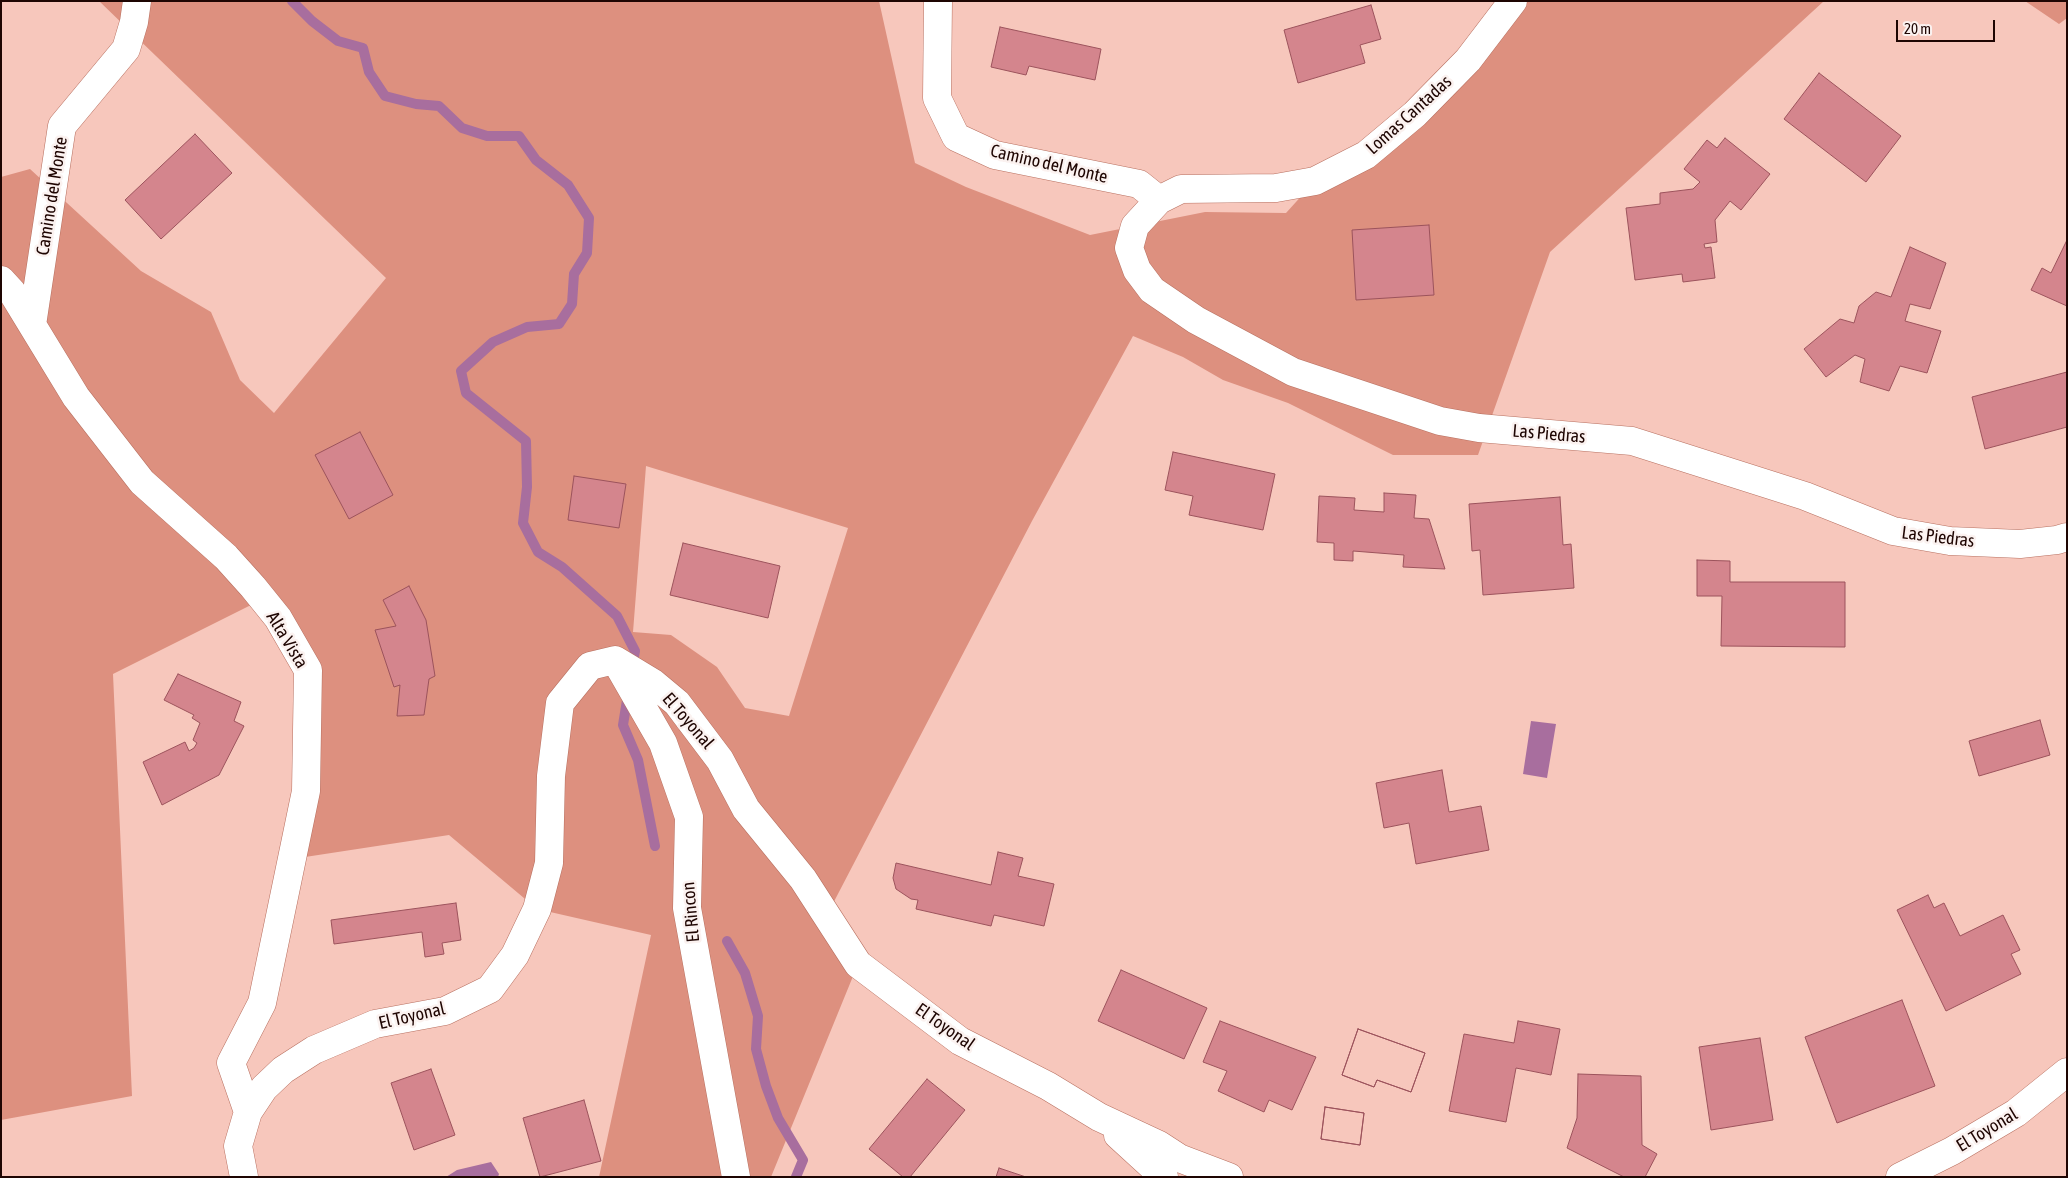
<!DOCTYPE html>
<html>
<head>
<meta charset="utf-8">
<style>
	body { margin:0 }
	#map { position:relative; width:2068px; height:1178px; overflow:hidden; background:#f7c7bc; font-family:"Asap Condensed",sans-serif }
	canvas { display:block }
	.frame { position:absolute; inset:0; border:2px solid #1e0502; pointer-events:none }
	.scale { position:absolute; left:1896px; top:20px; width:99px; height:22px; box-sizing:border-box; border:2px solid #1e0502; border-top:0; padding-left:6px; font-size:15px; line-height:18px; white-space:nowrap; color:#1e0502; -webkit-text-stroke:4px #fbf2f0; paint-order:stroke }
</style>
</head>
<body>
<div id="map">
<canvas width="2068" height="1178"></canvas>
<div class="frame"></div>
<div class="scale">20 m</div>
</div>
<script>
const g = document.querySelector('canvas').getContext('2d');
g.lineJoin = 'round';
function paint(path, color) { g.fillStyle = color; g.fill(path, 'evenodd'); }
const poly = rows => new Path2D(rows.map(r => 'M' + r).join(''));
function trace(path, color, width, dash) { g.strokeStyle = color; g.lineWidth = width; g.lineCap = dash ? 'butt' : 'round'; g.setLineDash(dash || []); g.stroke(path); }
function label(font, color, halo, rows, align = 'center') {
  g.font = font + ' "Asap Condensed",sans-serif'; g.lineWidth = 5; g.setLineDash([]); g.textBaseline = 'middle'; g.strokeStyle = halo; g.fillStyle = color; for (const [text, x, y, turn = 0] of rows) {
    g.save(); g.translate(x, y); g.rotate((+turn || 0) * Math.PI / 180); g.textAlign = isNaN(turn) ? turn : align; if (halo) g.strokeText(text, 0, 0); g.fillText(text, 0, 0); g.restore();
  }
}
const forest = poly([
	[99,1,879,1,915,163,966,187,1090,235,1205,212,1286,213,1315,181,1366,155,1513,1,1824,1,1550,252,1478,455,1393,455,1288,403,1223,380,1183,357,1133,336,1032,521,827,915,858,964,771,1177,599,1177,651,935,537,909,449,835,292,859,308,670,261,600,113,674,132,1096,1,1120,1,177,30,169,141,271,211,312,240,380,274,413,386,278],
	[646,466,848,528,789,716,745,708,717,667,671,635,633,632],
	[2025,1,2067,1,2067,18,2059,24]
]);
const water = poly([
	[1531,721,1556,724,1547,778,1523,774],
	[491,1162,499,1174,498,1177,446,1177,457,1170]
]);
const stream = poly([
	[292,1,312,21,338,41,363,48,369,72,385,96,416,104,439,106,462,128,487,136,519,136,536,160,568,185,589,218,587,253,574,274,572,304,559,324,527,327,493,342,461,371,466,393,526,441,527,487,523,523,538,552,562,567,617,616,635,651,632,667],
	[628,694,623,725,638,760,655,846],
	[727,941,745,973,758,1016,756,1049,766,1086,778,1118,803,1160,796,1177]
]);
const building = poly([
	[1371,5,1381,39,1360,45,1365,63,1298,83,1284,30,1371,5],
	[1000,27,1101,49,1095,80,1029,66,1026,75,991,67,1000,27],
	[1819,73,1901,136,1866,182,1784,119,1819,73],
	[195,134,232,173,161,239,125,200,195,134],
	[1725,138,1770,174,1741,210,1730,201,1715,220,1717,242,1704,244,1705,248,1711,247,1715,278,1683,282,1682,274,1635,280,1626,208,1660,204,1660,193,1693,189,1700,182,1684,169,1707,140,1717,148,1725,138],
	[1429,225,1434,295,1356,300,1352,230,1429,225],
	[2067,240,2067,306,2031,290,2042,268,2051,273,2067,240],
	[1910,247,1946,263,1930,309,1910,304,1905,321,1941,331,1927,373,1900,366,1889,391,1860,382,1865,359,1855,355,1826,377,1804,349,1840,319,1854,323,1859,306,1876,292,1891,297,1910,247],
	[2067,372,2067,427,1985,449,1972,397,2067,372],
	[360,432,393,495,349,519,315,455,360,432],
	[1173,452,1275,474,1263,530,1189,515,1193,496,1165,490,1173,452],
	[574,476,626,484,619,528,568,520,574,476],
	[1384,493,1416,495,1414,518,1429,519,1445,569,1403,567,1404,555,1353,551,1353,561,1334,560,1334,543,1317,542,1319,496,1355,498,1354,510,1384,512,1384,493],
	[1560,497,1563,545,1571,544,1574,588,1483,595,1480,550,1472,551,1469,504,1560,497],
	[683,543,780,566,768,618,670,595,683,543],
	[1697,560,1730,561,1730,582,1845,582,1845,647,1721,646,1722,596,1697,596,1697,560],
	[409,586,426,620,435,676,429,679,424,715,397,716,400,685,394,687,375,630,396,626,383,600,409,586],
	[178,674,241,702,234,721,244,726,219,775,162,805,143,762,185,742,189,751,194,748,197,743,193,740,200,723,192,718,194,715,164,700,178,674],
	[2040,720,2050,755,1979,776,1969,741,2040,720],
	[1442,770,1449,812,1481,806,1489,850,1416,864,1409,823,1384,828,1376,783,1442,770],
	[998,852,1023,858,1018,876,1054,884,1044,926,994,915,991,926,916,909,918,900,911,899,896,889,893,878,896,863,991,885,998,852],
	[1928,895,1934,908,1944,903,1960,936,2003,915,2020,950,2011,954,2021,974,1946,1011,1897,910,1928,895],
	[456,903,461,940,442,943,444,954,425,957,422,932,334,944,331,920,456,903],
	[1121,970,1207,1008,1184,1059,1098,1021,1121,970],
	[1902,1000,1935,1086,1837,1123,1805,1037,1902,1000],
	[1220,1021,1316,1057,1292,1110,1269,1100,1264,1112,1218,1091,1227,1071,1203,1062,1220,1021],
	[1518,1021,1560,1029,1551,1075,1516,1068,1506,1122,1449,1111,1464,1034,1514,1043,1518,1021],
	[1358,1029,1425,1053,1411,1092,1377,1080,1374,1087,1342,1075,1358,1029],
	[1358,1029,1425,1053,1411,1092,1377,1080,1374,1087,1342,1075,1358,1029],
	[1760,1038,1773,1120,1711,1130,1699,1047,1760,1038],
	[431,1069,455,1135,414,1150,391,1083,431,1069],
	[1578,1074,1641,1076,1642,1145,1657,1154,1645,1177,1624,1177,1567,1148,1577,1118,1578,1074],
	[927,1079,965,1110,910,1177,903,1177,869,1149,927,1079],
	[584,1100,601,1161,540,1177,523,1118,584,1100],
	[1325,1107,1364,1113,1360,1145,1321,1139,1325,1107],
	[1325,1107,1364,1113,1360,1145,1321,1139,1325,1107],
	[999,1168,1026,1177,996,1177,999,1168]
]);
const street = poly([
	[938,1,937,98,956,137,995,155,1139,184,1159,200],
	[1513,1,1468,60,1415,114,1366,155,1315,181,1276,188,1181,189,1159,200,1135,226,1129,248,1137,270,1152,290,1196,320,1293,372,1440,421,1479,428,1632,441,1805,496,1893,531,1950,541,2020,544,2057,540,2067,537],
	[1,280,12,292,76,397,142,482,226,557,253,587,278,618,308,670,306,791,262,1003,231,1063,248,1112],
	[32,325,62,126,126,49,134,22,137,1],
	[617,663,663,743,689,817,687,908,736,1177],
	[1118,1135,1164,1177],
	[244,1177,238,1146,248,1112,264,1088,283,1070,314,1050,375,1024,445,1011,490,989,515,955,537,909,549,863,551,776,560,703,590,666,615,660,653,683,677,703,720,760,746,809,803,879,858,964,960,1041,1048,1086,1099,1117,1159,1145,1179,1158,1229,1177],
	[1900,1177,1952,1151,2016,1113,2067,1072]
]);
const streetNames = [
	["Lomas Cantadas",1409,115,-42],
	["Camino del Monte",1049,164,13],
	["Camino del Monte",52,196,-81],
	["Las Piedras",1549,434,5],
	["Las Piedras",1938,537,7],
	["Alta Vista",287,640,59],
	["El Toyonal",688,721,49],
	["El Rincon",691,912,-95],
	["El Toyonal",412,1016,-13],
	["El Toyonal",945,1027,35],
	["El Toyonal",1987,1130,-31]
];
paint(forest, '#dd907f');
paint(water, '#a86e9e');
trace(stream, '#a86e9e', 10);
paint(building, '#d4858d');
trace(building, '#9c535c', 1);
trace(street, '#b87060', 29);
trace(street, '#fff', 28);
label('18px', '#1e0502', '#fbf2f0', streetNames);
</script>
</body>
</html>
